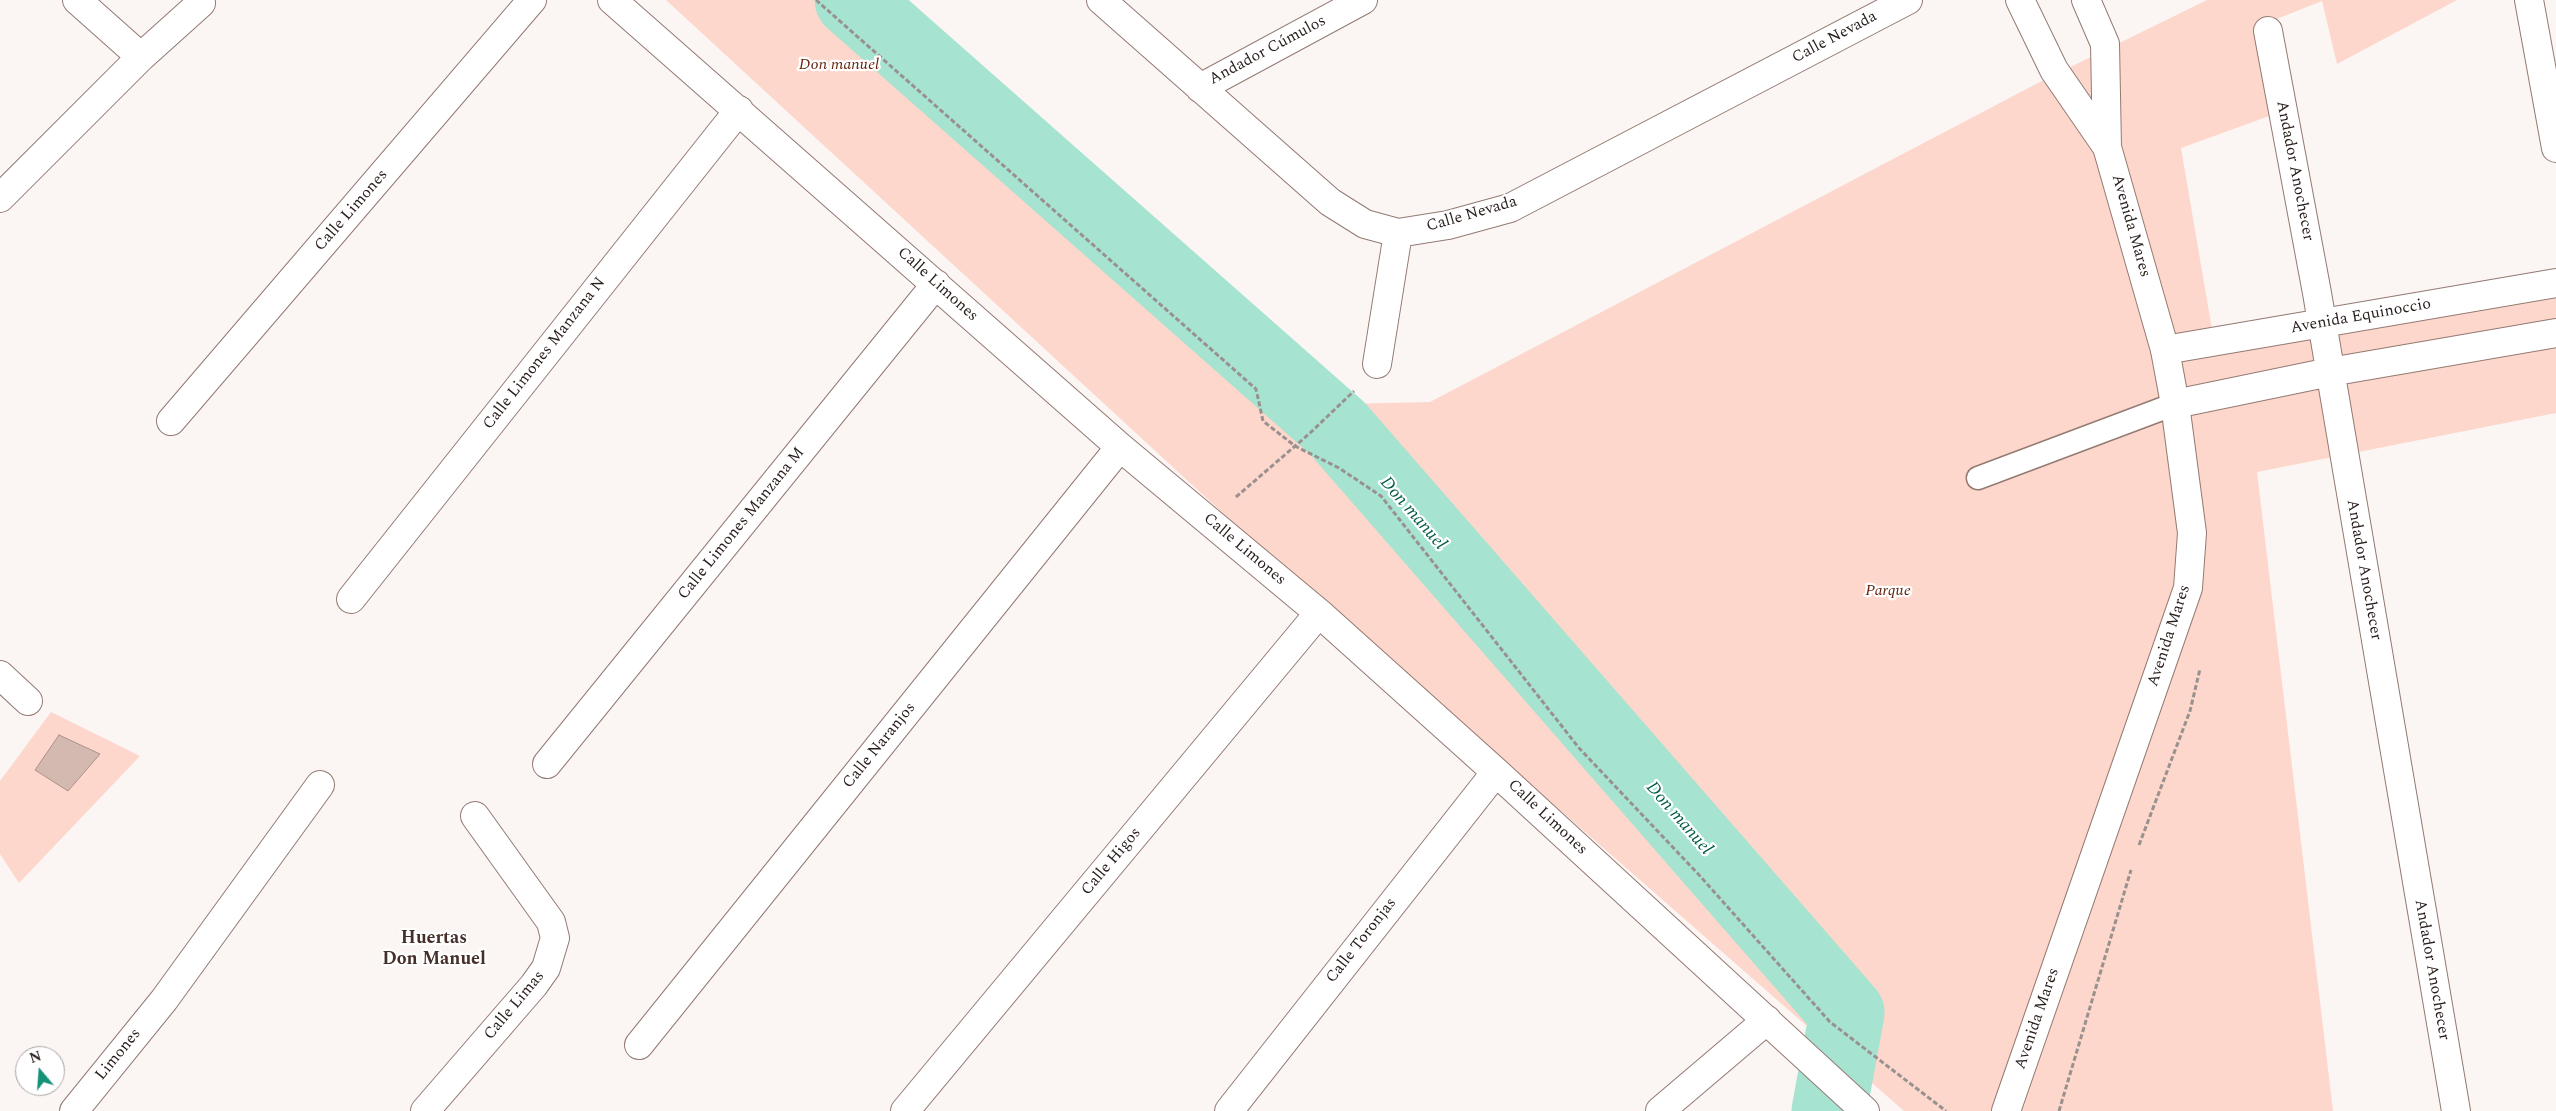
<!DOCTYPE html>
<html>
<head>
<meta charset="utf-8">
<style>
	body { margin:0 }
	#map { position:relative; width:2556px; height:1111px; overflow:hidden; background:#fbf5f4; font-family:Spectral,serif }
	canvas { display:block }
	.north { position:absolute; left:15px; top:1046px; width:50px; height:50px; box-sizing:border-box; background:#fff; border:1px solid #a9a5a3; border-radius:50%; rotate:342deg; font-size:14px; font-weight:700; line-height:20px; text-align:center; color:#271d1a }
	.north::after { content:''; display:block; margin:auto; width:18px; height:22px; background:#159177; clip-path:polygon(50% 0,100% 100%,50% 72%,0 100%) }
</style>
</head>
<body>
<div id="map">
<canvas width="2556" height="1111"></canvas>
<div class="north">N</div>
</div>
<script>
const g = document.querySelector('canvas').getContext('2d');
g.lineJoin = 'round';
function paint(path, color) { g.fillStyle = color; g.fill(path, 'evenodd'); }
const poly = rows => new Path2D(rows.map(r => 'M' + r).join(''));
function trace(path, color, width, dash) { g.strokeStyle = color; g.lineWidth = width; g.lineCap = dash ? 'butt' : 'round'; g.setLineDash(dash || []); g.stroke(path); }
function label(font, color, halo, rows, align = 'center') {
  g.font = font + ' Spectral,serif'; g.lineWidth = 4.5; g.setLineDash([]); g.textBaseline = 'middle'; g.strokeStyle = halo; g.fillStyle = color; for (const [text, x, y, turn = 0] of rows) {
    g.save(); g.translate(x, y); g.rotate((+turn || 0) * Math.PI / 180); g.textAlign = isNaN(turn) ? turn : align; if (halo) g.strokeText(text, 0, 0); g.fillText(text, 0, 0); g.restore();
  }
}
const green = poly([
	[666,0,864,0,1343,404,1430,402,2038,83,2207,0,2457,0,2337,64,2322,1,2269,22,2283,111,2181,148,2214,341,2556,278,2556,413,2257,472,2333,1111,1904,1111,1265,552],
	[51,712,140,756,19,883,0,854,0,781]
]);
const river = poly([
	[852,0,1337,428,1847,1013,1829,1111]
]);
const building = poly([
	[59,735,100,754,68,791,35,770,59,735]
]);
const path = poly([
	[816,0,1256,389,1263,421,1295,446,1339,468,1381,496,1579,748,1700,876,1830,1022,1946,1111],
	[1236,497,1309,434,1354,391],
	[2139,845,2190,711,2200,669],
	[2059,1111,2131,870]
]);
const service = poly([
	[1978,478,2175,404]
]);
const minor = poly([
	[77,0,141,57],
	[612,0,1120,447,1319,613,1496,772,1865,1111],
	[1101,0,1330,202,1365,224,1398,233,1448,225,1510,208,1908,0],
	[2529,0,2556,148],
	[2268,31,2317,293,2456,1111],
	[1200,88,1363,0],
	[0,198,141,57,201,3],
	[2165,350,2556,283],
	[1377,364,1398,233],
	[2175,404,2330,372,2556,333],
	[171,421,532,0],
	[351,599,739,110],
	[0,675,28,701],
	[547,764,936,284],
	[639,1045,1120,447],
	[74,1111,164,1000,320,785],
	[425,1111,534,985,546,968,555,938,551,922,475,816],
	[905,1111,1319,613],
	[1229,1111,1496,772],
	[1660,1111,1767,1020]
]);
const secondary = poly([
	[2020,0,2054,70,2107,147],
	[2006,1111,2188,588,2192,533,2175,404,2165,350,2107,147,2105,44,2086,0]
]);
const streetNames = [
	["Calle Nevada",1835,38,-28],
	["Andador Cúmulos",1268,51,-28],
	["Andador Anochecer",2294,171,79],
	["Calle Limones",352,211,-49],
	["Calle Nevada",1472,215,-16],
	["Avenida Mares",2130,226,74],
	["Calle Limones",937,285,42],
	["Avenida Equinoccio",2361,317,-10],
	["Calle Limones Manzana N",545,354,-52],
	["Calle Limones Manzana M",742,524,-51],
	["Calle Limones",1244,550,40],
	["Andador Anochecer",2363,570,80],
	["Avenida Mares",2170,636,-72],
	["Calle Naranjos",880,746,-51],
	["Calle Limones",1547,818,43],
	["Calle Higos",1112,862,-50],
	["Calle Toronjas",1362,941,-52],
	["Andador Anochecer",2431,970,80],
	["Calle Limas",515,1006,-50],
	["Avenida Mares",2038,1019,-71],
	["Limones",119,1055,-51]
];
const parkNames = [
	["Don manuel",839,66],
	["Parque",1888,592]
];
const waterNames = [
	["Don manuel",1412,514,49],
	["Don manuel",1678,819,49]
];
const neighbourhoodNames = [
	["Huertas",434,939],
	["Don Manuel",434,960]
];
paint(green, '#fdd7cb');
trace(river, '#a6e4d1', 75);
paint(building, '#d4b9b0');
trace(building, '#ac928a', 1);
trace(service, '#937a72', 25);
trace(minor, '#937a72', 30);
trace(secondary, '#937a72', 30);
trace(path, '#999190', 3, [5, 2.5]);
trace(service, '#fff', 22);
trace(minor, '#fff', 28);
trace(secondary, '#fff', 28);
label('16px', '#271d1a', '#fff', streetNames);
label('italic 16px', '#63240e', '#fff', parkNames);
label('italic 18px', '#045a49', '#fff', waterNames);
label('bold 18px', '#452f28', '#fff', neighbourhoodNames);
</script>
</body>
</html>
